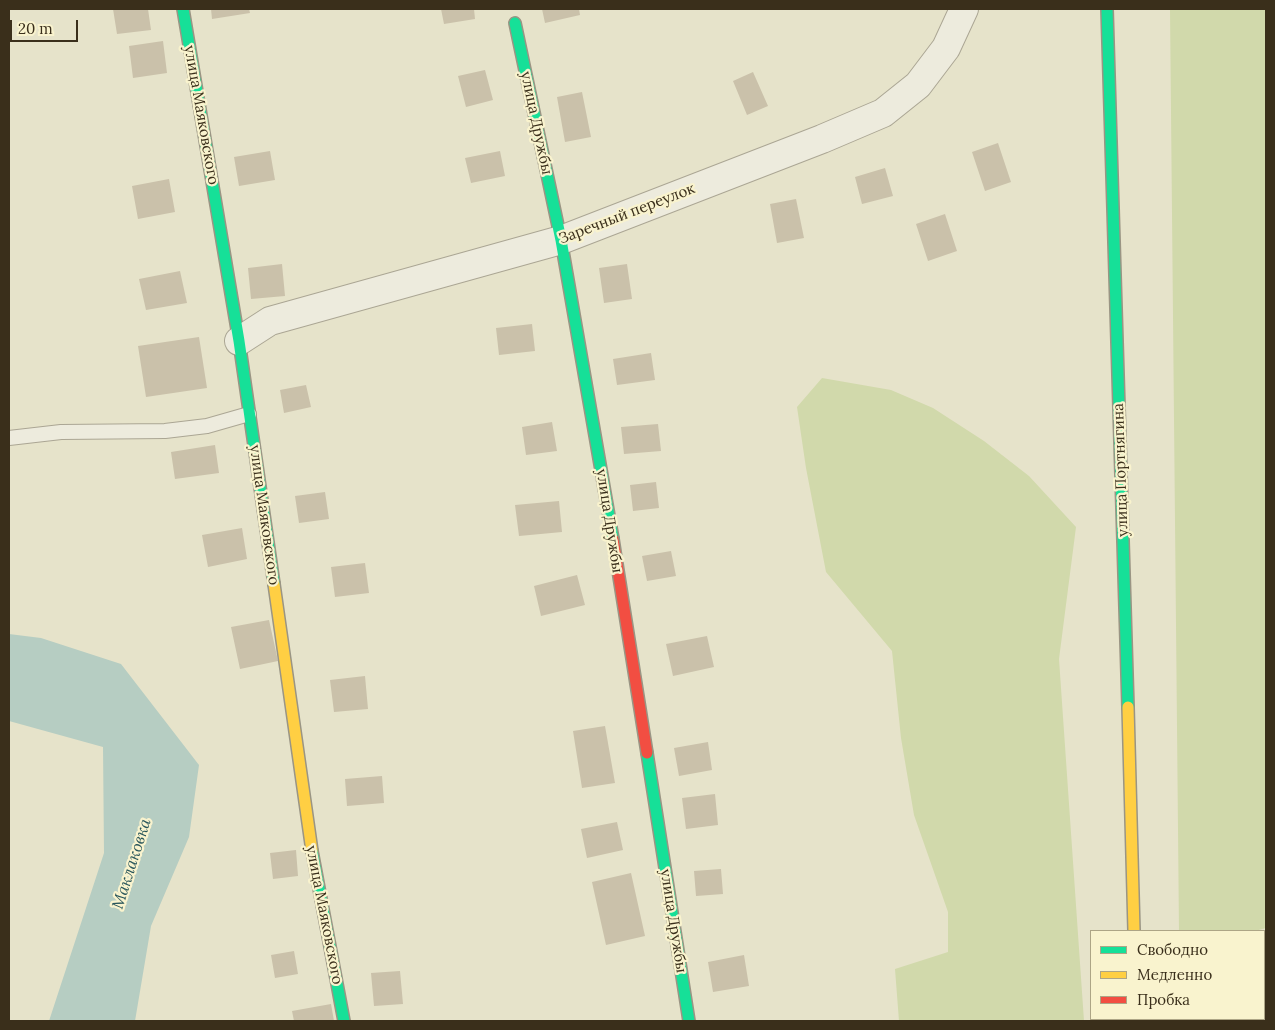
<!DOCTYPE html>
<html>
<head>
<meta charset="utf-8">
<style>
	body { margin:0 }
	#map { position:relative; width:1275px; height:1030px; overflow:hidden; background:#e6e3ca; font-family:Lora,serif }
	canvas { display:block }
	.frame { position:absolute; inset:0; border:10px solid #3a2f1b; pointer-events:none }
	.legend { position:absolute; left:1090px; top:930px; width:175px; height:90px; box-sizing:border-box; background:#f9f3ce; border:1px solid #ada586; margin:0; padding:6px 9px; list-style:none; font-size:15px; color:#3a2f1b }
	.legend li { display:flex; align-items:center; gap:10px; height:25px }
	.legend b { width:25px; border:1px solid #ada586 }
	.scale { position:absolute; left:10px; top:20px; width:68px; height:22px; box-sizing:border-box; border:2px solid #3a2f1b; border-top:0; padding-left:6px; font-size:15px; line-height:18px; white-space:nowrap; color:#3a2f1b; -webkit-text-stroke:4px #f9f3ce; paint-order:stroke }
</style>
</head>
<body>
<div id="map">
<canvas width="1275" height="1030"></canvas>
<div class="frame"></div>
<ul class="legend">
<li><b style="height:6px;background:#16e098"></b>Свободно</li>
<li><b style="height:6px;background:#ffcf43"></b>Медленно</li>
<li><b style="height:6px;background:#f24e42"></b>Пробка</li>
</ul>
<div class="scale">20 m</div>
</div>
<script>
const g = document.querySelector('canvas').getContext('2d');
g.lineJoin = 'round';
function paint(path, color) { g.fillStyle = color; g.fill(path, 'evenodd'); }
const poly = rows => new Path2D(rows.map(r => 'M' + r).join(''));
function trace(path, color, width, dash) { g.strokeStyle = color; g.lineWidth = width; g.lineCap = dash ? 'butt' : 'round'; g.setLineDash(dash || []); g.stroke(path); }
function label(font, color, halo, rows, align = 'center') {
  g.font = font + ' Lora,serif'; g.lineWidth = 4.5; g.setLineDash([]); g.textBaseline = 'middle'; g.strokeStyle = halo; g.fillStyle = color; for (const [text, x, y, turn = 0] of rows) {
    g.save(); g.translate(x, y); g.rotate((+turn || 0) * Math.PI / 180); g.textAlign = isNaN(turn) ? turn : align; if (halo) g.strokeText(text, 0, 0); g.fillText(text, 0, 0); g.restore();
  }
}
const green = poly([
	[1170,9,1266,9,1266,928,1255,931,1179,931],
	[822,378,891,390,933,408,984,441,1029,476,1076,527,1059,659,1084,1021,899,1021,895,969,948,952,948,912,914,815,901,738,892,651,826,572,806,468,797,407],
	[1264,994,1266,994,1266,1021,1191,1021,1192,1019,1264,1019]
]);
const water = poly([
	[9,634,41,638,121,664,199,765,189,837,151,926,135,1021,49,1021,104,853,103,747,9,721]
]);
const building = poly([
	[113,9,148,9,151,30,117,34],
	[211,9,249,9,250,13,212,19],
	[441,9,474,9,475,19,444,24],
	[542,9,579,9,580,15,545,23],
	[163,41,167,73,133,78,129,46],
	[485,70,493,100,466,107,458,76],
	[753,72,768,106,747,115,733,81],
	[582,92,591,137,565,142,557,97],
	[998,143,1011,182,985,191,972,152],
	[270,151,275,180,239,186,234,157],
	[500,151,505,176,471,183,465,158],
	[885,168,893,196,862,204,855,177],
	[169,179,175,212,138,219,132,186],
	[796,199,804,238,777,243,770,204],
	[945,214,957,251,928,261,916,224],
	[282,264,285,296,251,299,248,268],
	[627,264,632,299,604,303,599,268],
	[180,271,187,303,146,310,139,279],
	[532,324,535,351,499,355,496,328],
	[199,337,207,388,146,397,138,346],
	[651,353,655,380,617,385,613,359],
	[306,385,311,407,284,413,280,390],
	[552,422,557,451,526,455,522,427],
	[658,424,661,451,624,454,621,427],
	[215,445,219,473,175,479,171,452],
	[656,482,659,508,633,511,630,485],
	[325,492,329,519,299,523,295,496],
	[559,501,562,532,519,536,515,505],
	[242,528,247,559,208,567,202,535],
	[671,551,676,576,647,581,642,556],
	[365,563,369,593,335,597,331,567],
	[577,575,585,605,541,616,534,586],
	[269,620,278,661,240,669,231,627],
	[707,636,714,667,673,676,666,644],
	[365,676,368,709,334,712,330,680],
	[605,726,615,783,582,788,573,731],
	[708,742,712,770,679,776,674,748],
	[382,776,384,803,347,806,345,779],
	[715,794,718,825,686,829,682,798],
	[617,822,623,850,587,858,581,829],
	[296,850,298,876,273,879,270,853],
	[721,869,723,894,696,896,694,871],
	[631,873,645,936,606,945,592,882],
	[294,951,298,974,275,978,271,955],
	[744,955,749,986,713,992,708,962],
	[400,971,403,1004,374,1006,371,973],
	[331,1004,334,1021,294,1021,292,1011]
]);
const lane = poly([
	[9,438,61,432,165,431,207,426,249,414]
]);
const street = poly([
	[239,341,270,321,561,240,822,139,883,113,918,85,946,48,964,9]
]);
const fast = poly([
	[183,9,239,341,274,584],
	[1107,9,1128,707],
	[515,23,561,240,613,539],
	[647,753,689,1021],
	[312,851,344,1021],
	[1137,1019,1137,1021]
]);
const slow = poly([
	[274,584,312,851],
	[1128,707,1134,931]
]);
const jam = poly([
	[613,539,647,753]
]);
const streetNames = [
	["улица Маяковского",201,115,80],
	["улица Дружбы",536,123,78],
	["Заречный переулок",627,214,-21],
	["улица Портнягина",1121,470,-92],
	["улица Маяковского",264,515,82],
	["улица Дружбы",609,521,81],
	["улица Маяковского",324,915,79],
	["улица Дружбы",673,921,81]
];
const waterNames = [
	["Маклаковка",132,864,-72]
];
paint(green, '#d1d9ab');
paint(water, '#b6cdc2');
paint(building, '#cac1aa');
trace(lane, '#aba694', 16);
trace(street, '#aba694', 30);
trace(fast, '#9a9584', 14);
trace(slow, '#9a9584', 14);
trace(jam, '#9a9584', 14);
trace(lane, '#edebdd', 14);
trace(street, '#edebdd', 28);
trace(fast, '#16e098', 11);
trace(slow, '#ffcf43', 11);
trace(jam, '#f24e42', 11);
label('15px', '#3a2f1b', '#f9f3ce', streetNames);
label('italic 16px', '#29565b', '#f9f3ce', waterNames);
</script>
</body>
</html>
